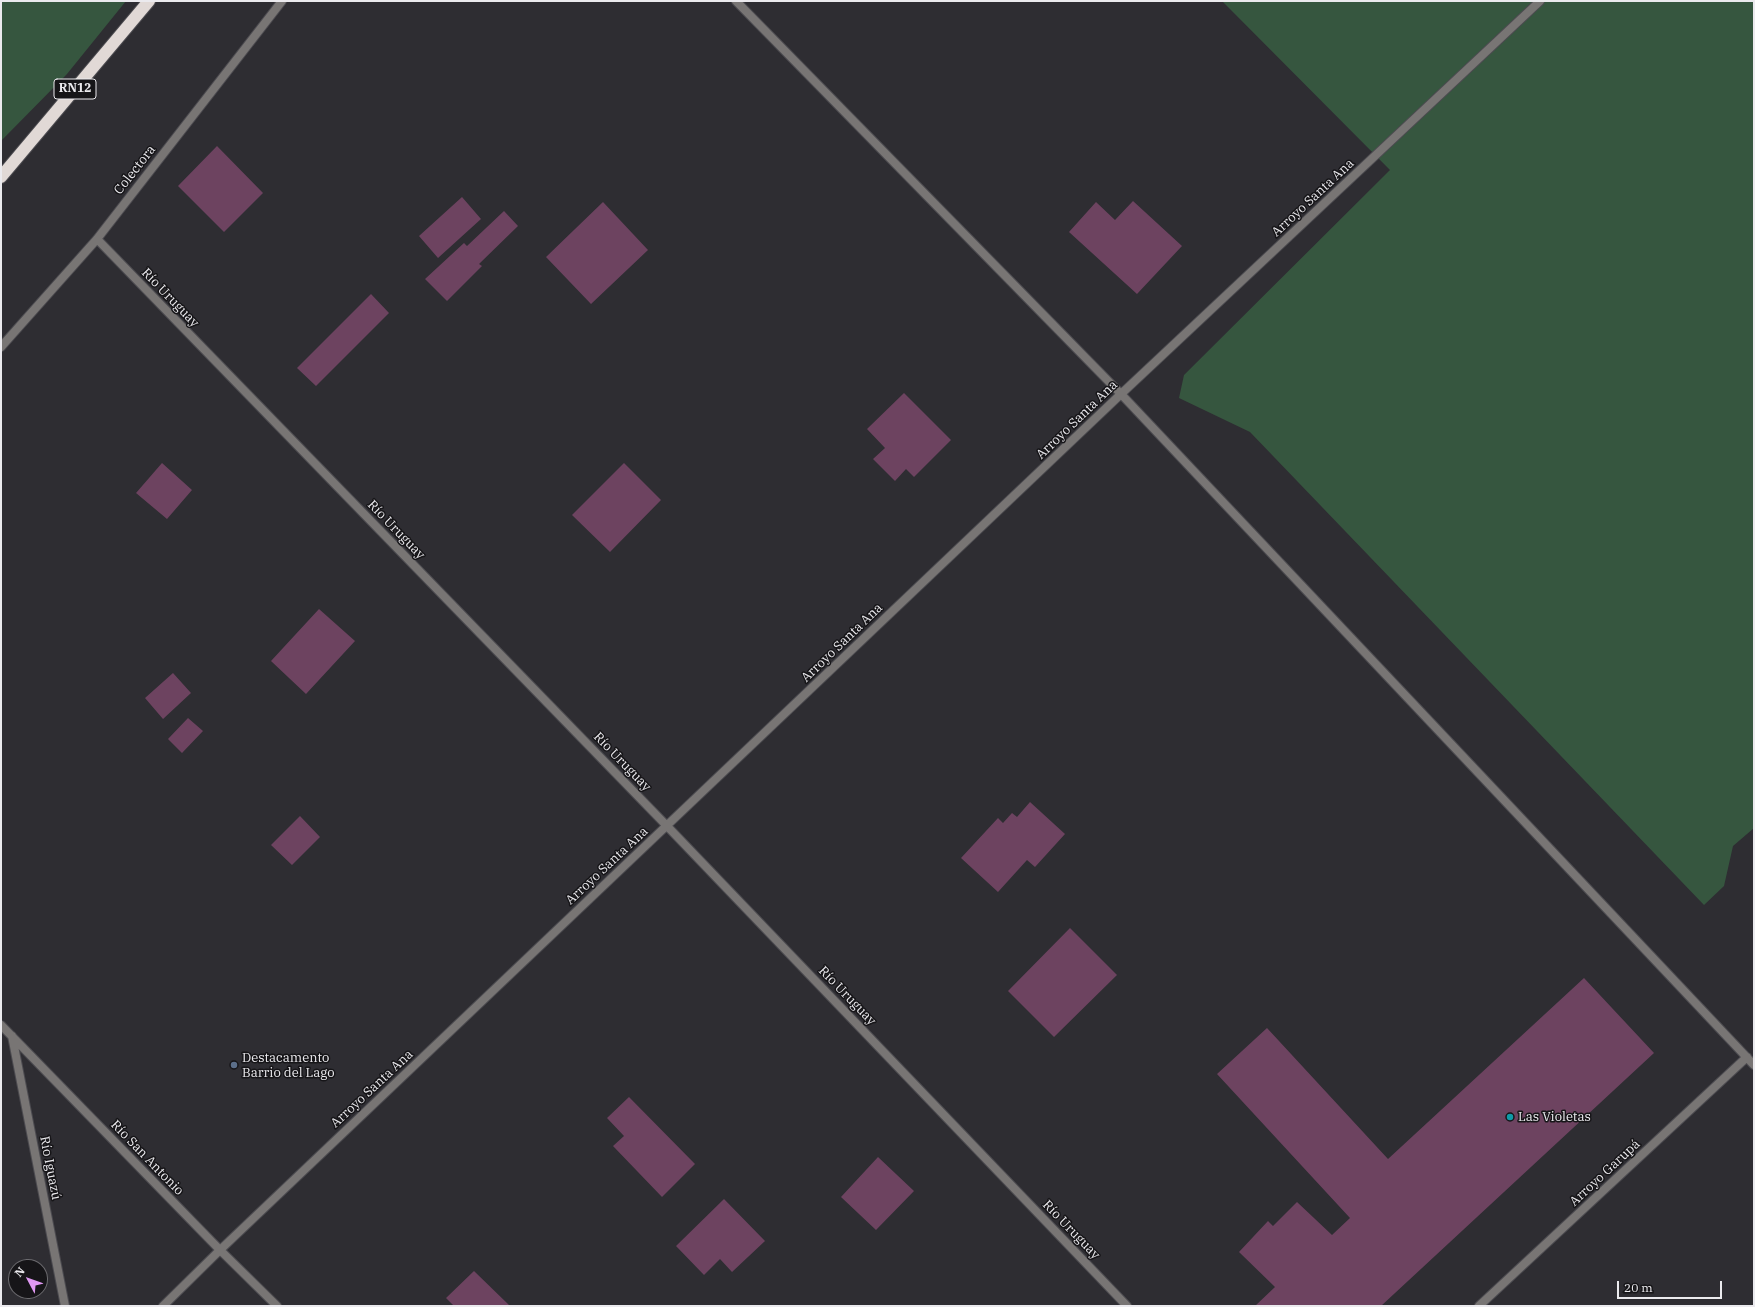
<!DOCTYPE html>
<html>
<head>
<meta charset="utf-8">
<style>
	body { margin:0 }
	#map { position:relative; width:1755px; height:1307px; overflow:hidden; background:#2e2d32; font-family:"IBM Plex Serif",serif }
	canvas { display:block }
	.frame { position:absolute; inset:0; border:2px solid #ebeaee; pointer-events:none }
	.north { position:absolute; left:8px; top:1259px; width:40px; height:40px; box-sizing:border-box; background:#161518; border:1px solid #6b6a6e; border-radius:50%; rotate:311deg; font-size:11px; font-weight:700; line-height:16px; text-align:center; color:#ebeaee }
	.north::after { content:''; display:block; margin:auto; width:14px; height:18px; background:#df98f2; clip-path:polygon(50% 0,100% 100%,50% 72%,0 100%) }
	.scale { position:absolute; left:1617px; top:1281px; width:105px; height:18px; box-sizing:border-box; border:2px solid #ebeaee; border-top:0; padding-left:5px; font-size:12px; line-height:14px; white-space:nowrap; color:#ebeaee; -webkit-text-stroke:3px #161518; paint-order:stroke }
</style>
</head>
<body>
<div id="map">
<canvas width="1755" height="1307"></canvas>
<div class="frame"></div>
<div class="north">N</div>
<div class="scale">20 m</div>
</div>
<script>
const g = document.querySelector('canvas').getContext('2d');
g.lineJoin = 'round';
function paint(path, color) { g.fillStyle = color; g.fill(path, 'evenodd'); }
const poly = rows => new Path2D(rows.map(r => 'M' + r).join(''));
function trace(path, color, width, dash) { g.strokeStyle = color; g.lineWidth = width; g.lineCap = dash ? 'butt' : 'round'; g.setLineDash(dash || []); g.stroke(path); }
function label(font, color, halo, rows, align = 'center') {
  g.font = font + ' "IBM Plex Serif",serif'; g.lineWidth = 3; g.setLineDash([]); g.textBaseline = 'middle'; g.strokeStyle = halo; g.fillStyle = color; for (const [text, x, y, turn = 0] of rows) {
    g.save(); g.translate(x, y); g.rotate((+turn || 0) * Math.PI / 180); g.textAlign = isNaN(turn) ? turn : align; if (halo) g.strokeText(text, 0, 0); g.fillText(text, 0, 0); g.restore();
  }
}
const green = poly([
	[1,1,126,1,67,74,1,141],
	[1222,1,1754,1,1754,828,1733,846,1724,886,1704,905,1250,432,1179,398,1184,375,1390,170]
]);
const building = poly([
	[217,146,263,193,224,232,178,186],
	[462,197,481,219,438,258,419,236],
	[1133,201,1182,246,1137,294,1069,232,1096,202,1115,220],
	[603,202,648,250,591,304,546,257],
	[504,211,518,226,479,264,482,266,447,301,425,279,464,243,467,246],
	[371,294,389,313,316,386,297,368],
	[904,393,951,440,914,477,906,469,895,481,873,459,885,448,867,429],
	[162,463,192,490,167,519,136,493],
	[624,463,661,500,610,552,572,515],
	[319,609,355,641,306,694,271,661],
	[173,673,191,693,163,719,145,698],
	[188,718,203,731,182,753,168,739],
	[1030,802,1065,834,1035,867,1027,860,998,892,961,858,998,818,1003,823,1012,813,1017,817],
	[300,816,320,837,292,865,271,845],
	[1070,928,1117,975,1054,1037,1008,991],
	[1584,978,1654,1053,1381,1306,1255,1306,1275,1287,1239,1252,1268,1221,1273,1226,1297,1202,1332,1235,1350,1218,1217,1074,1267,1028,1388,1159],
	[629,1097,695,1164,662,1197,613,1146,624,1136,607,1118],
	[878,1157,914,1191,876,1230,841,1197],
	[724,1199,765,1241,732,1272,720,1259,704,1275,676,1246],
	[474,1271,509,1305,507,1306,454,1306,446,1298]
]);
const street = poly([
	[736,1,1121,394,1754,1065],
	[97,239,667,826,1127,1306],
	[1,347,97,239,282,1],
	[1,1025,220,1250,277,1306],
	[12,1036,65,1306],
	[163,1306,220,1250,1121,394,1540,1],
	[1479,1306,1747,1057]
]);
const highway = poly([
	[1,177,149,1]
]);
const markers = [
	[234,1065,4,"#5c6f8a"],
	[1510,1117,4,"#0f9aa8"]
];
const shields = [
	[75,89,42]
];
const shieldNames = [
	["RN12",75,89]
];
const streetNames = [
	["Colectora",135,170,-52],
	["Arroyo Santa Ana",1313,198,-43],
	["Río Uruguay",170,298,46],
	["Arroyo Santa Ana",1077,420,-44],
	["Río Uruguay",396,530,46],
	["Arroyo Santa Ana",842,643,-44],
	["Río Uruguay",622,762,46],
	["Arroyo Santa Ana",607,866,-43],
	["Río Uruguay",847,996,46],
	["Arroyo Santa Ana",372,1089,-43],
	["Río San Antonio",147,1158,46],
	["Río Iguazú",50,1168,79],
	["Arroyo Garupá",1605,1173,-43],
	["Río Uruguay",1071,1230,46]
];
const poiNames = [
	["Destacamento",242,1058],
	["Barrio del Lago",242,1073],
	["Las Violetas",1518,1117]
];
paint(green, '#36563f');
paint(building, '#6d4360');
trace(street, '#4c4b50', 10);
trace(highway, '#4c4b50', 14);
trace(street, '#787574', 8);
trace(highway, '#e1d9d6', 12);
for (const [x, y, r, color] of markers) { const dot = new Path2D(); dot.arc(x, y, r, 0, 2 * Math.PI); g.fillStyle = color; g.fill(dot); trace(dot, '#161518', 1.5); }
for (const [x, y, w] of shields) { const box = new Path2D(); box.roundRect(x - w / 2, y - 10, w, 20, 3); g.fillStyle = '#161518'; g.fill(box); trace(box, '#ebeaee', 1); }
label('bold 12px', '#ebeaee', null, shieldNames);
label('13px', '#ebeaee', '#161518', streetNames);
label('13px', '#ebeaee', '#161518', poiNames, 'left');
</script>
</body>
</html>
